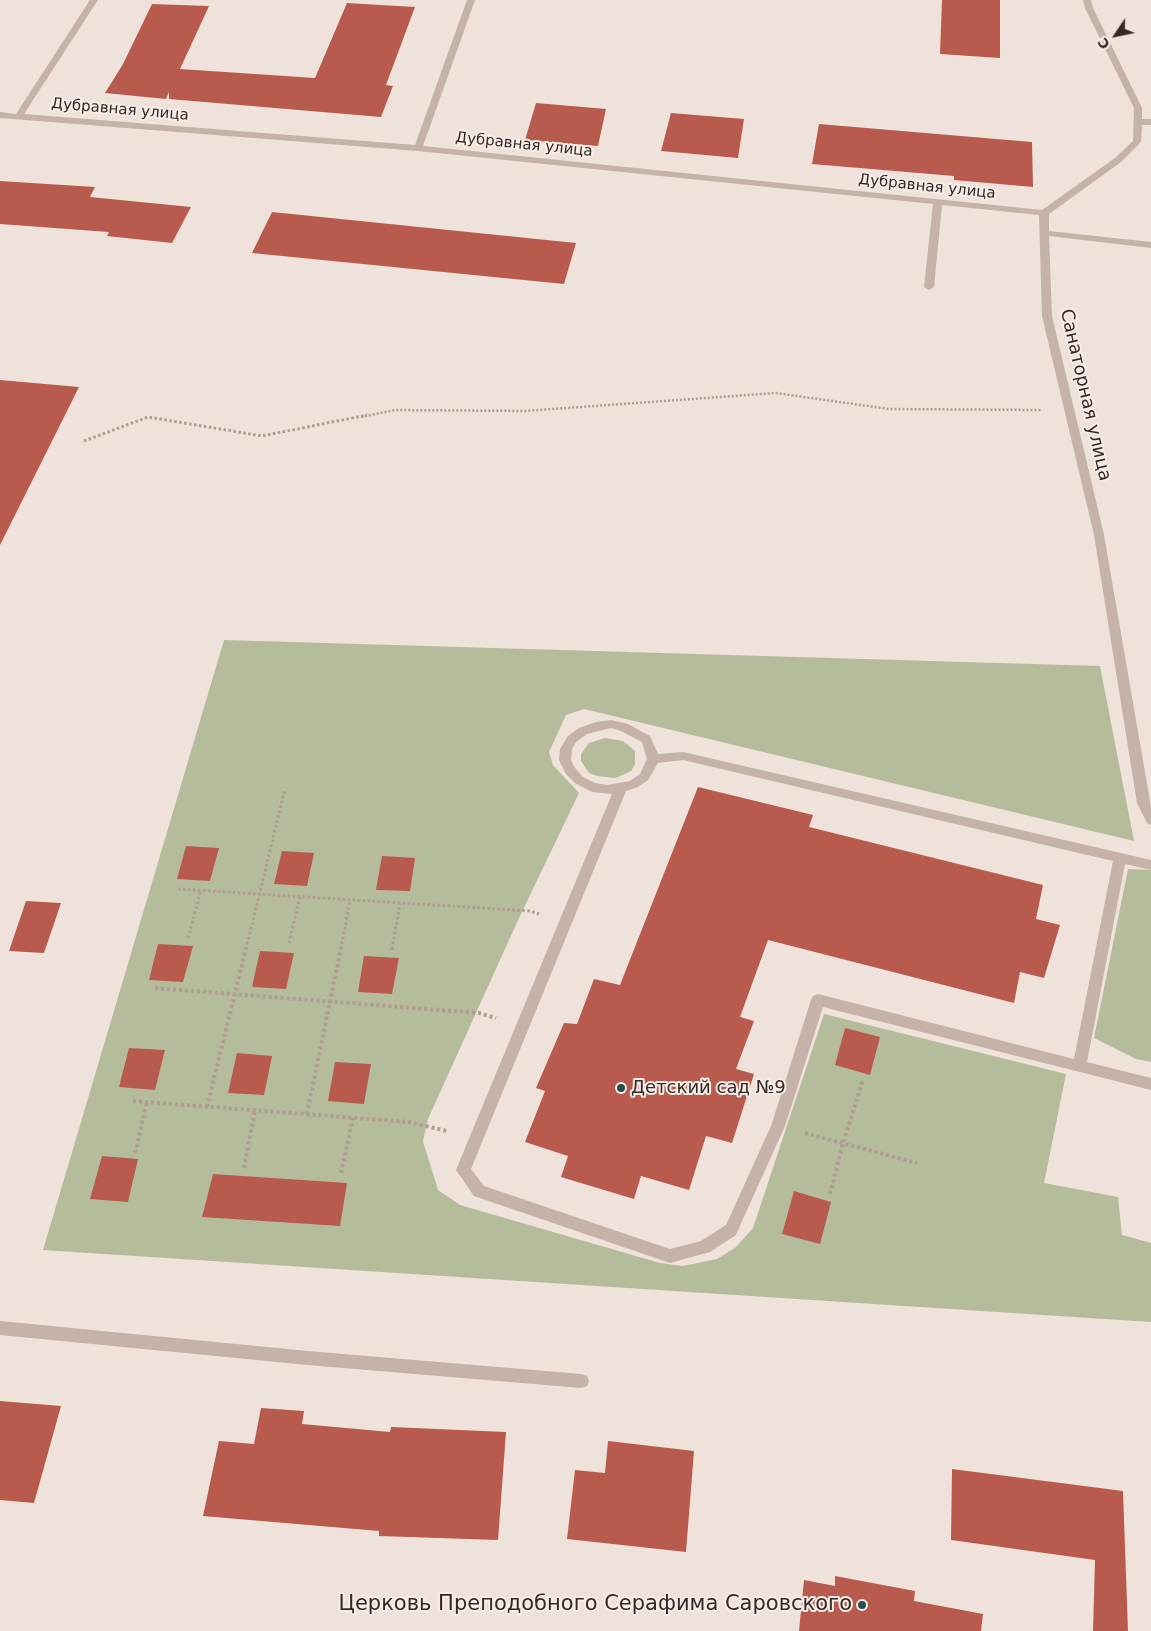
<!DOCTYPE html>
<html>
<head>
<meta charset="utf-8">
<style>
	body { margin:0 }
	#map { position:relative; width:1151px; height:1631px; overflow:hidden; background:#eee2da; font-family:"DejaVu Sans",sans-serif }
	canvas { display:block }
	.north { position:absolute; left:1091px; top:10px; width:50px; height:50px; -webkit-text-stroke:4px #f7ede6; paint-order:stroke; rotate:236deg; font-size:14px; font-weight:700; line-height:20px; text-align:center; color:#332927 }
	.north::after { content:''; display:block; margin:auto; width:18px; height:22px; background:#332927; clip-path:polygon(50% 0,100% 100%,50% 72%,0 100%) }
</style>
</head>
<body>
<div id="map">
<canvas width="1151" height="1631"></canvas>
<div class="north">С</div>
</div>
<script>
const g = document.querySelector('canvas').getContext('2d');
g.lineJoin = 'round';
function paint(path, color) { g.fillStyle = color; g.fill(path, 'evenodd'); }
const poly = rows => new Path2D(rows.map(r => 'M' + r).join(''));
function trace(path, color, width, dash) { g.strokeStyle = color; g.lineWidth = width; g.lineCap = dash ? 'butt' : 'round'; g.setLineDash(dash || []); g.stroke(path); }
function label(font, color, halo, rows, align = 'center') {
  g.font = font + ' "DejaVu Sans",sans-serif'; g.lineWidth = 4; g.setLineDash([]); g.textBaseline = 'middle'; g.strokeStyle = halo; g.fillStyle = color; for (const [text, x, y, turn = 0] of rows) {
    g.save(); g.translate(x, y); g.rotate((+turn || 0) * Math.PI / 180); g.textAlign = isNaN(turn) ? turn : align; if (halo) g.strokeText(text, 0, 0); g.fillText(text, 0, 0); g.restore();
  }
}
const green = poly([
	[224,640,1100,666,1134,841,584,709,566,715,549,752,553,765,579,793,519,918,428,1119,423,1141,438,1190,460,1205,660,1263,683,1266,717,1259,735,1248,753,1228,824,1014,1066,1074,1044,1183,1118,1197,1122,1235,1151,1243,1151,1322,43,1250],
	[605,738,623,741,635,751,635,764,631,771,623,775,615,778,597,776,589,773,581,761,581,754,589,743],
	[1128,869,1151,870,1151,1062,1136,1059,1094,1038]
]);
const building = poly([
	[942,0,1000,0,1000,58,940,54],
	[347,3,415,7,386,85,393,86,381,117,169,99,169,92,166,99,105,93,123,64,152,4,209,6,180,69,315,78],
	[536,103,606,109,598,146,525,140],
	[671,113,744,119,738,158,661,151],
	[819,124,1032,142,1033,187,954,180,954,176,812,164],
	[0,181,95,187,90,197,191,207,172,243,107,236,109,232,0,224],
	[272,212,576,243,564,284,252,253],
	[0,380,79,387,0,545],
	[698,787,813,815,809,827,1043,885,1036,919,1060,925,1044,978,1020,972,1014,1003,768,940,740,1017,754,1021,736,1069,754,1074,732,1143,706,1136,689,1190,641,1176,634,1199,561,1177,568,1156,525,1142,545,1091,536,1088,564,1023,577,1024,594,979,620,985],
	[186,846,219,848,210,881,177,879],
	[282,851,314,853,307,886,274,884],
	[382,856,415,858,410,891,376,890],
	[26,901,61,903,44,953,9,951],
	[158,944,193,946,183,982,149,980],
	[260,951,294,953,286,989,252,987],
	[364,956,399,958,392,994,358,992],
	[845,1028,880,1037,870,1075,835,1065],
	[129,1048,165,1050,155,1090,119,1087],
	[237,1053,272,1056,264,1095,228,1093],
	[335,1062,371,1064,364,1104,328,1101],
	[102,1156,138,1159,128,1202,90,1199],
	[213,1174,347,1183,340,1226,202,1217],
	[794,1191,831,1202,820,1244,782,1234],
	[0,1401,61,1406,34,1503,0,1500],
	[261,1408,304,1411,302,1424,390,1432,391,1427,506,1432,498,1540,379,1536,379,1531,203,1516,219,1441,254,1444],
	[608,1441,694,1451,686,1552,567,1539,575,1470,605,1473],
	[952,1469,1123,1491,1128,1631,1093,1631,1095,1560,951,1540],
	[835,1576,915,1591,914,1601,983,1614,981,1631,799,1631,804,1580,835,1586]
]);
const pathFar2 = poly([
	[361,417,395,410,525,411,776,393,889,409,1041,410]
]);
const pathFar1 = poly([
	[84,441,148,417,262,436,367,415],
	[178,889,530,911,539,914],
	[188,938,201,890],
	[289,943,300,897],
	[246,949,285,789],
	[341,949,350,900],
	[392,949,400,903]
]);
const path = poly([
	[392,950,392,948],
	[155,988,479,1013,496,1018],
	[133,1101,409,1122,447,1131],
	[207,1107,246,948],
	[307,1114,341,948],
	[805,1133,917,1163],
	[135,1153,147,1102],
	[244,1168,255,1110],
	[341,1173,353,1118],
	[830,1194,843,1143,863,1080]
]);
const minor = poly([
	[90,0,98,0,24,114,415,145,467,0,475,0,423,146,1042,210,1115,158,1133,141,1134,108,1085,8,1083,0,1091,0,1093,8,1142,108,1142,119,1151,119,1151,125,1142,125,1141,142,1121,162,1049,214,1049,231,1151,242,1151,248,1049,236,1052,316,1104,535,1151,807,1151,825,1147,823,1137,803,1094,535,1042,316,1039,215,942,205,934,287,929,290,924,287,933,204,418,151,0,118,0,112,16,114,90,0],
	[611,720,628,724,650,736,658,754,683,752,1151,860,1151,870,1125,864,1087,1062,1151,1078,1151,1090,823,1007,785,1126,738,1230,736,1235,710,1252,670,1263,474,1196,456,1170,612,794,592,792,575,783,566,774,559,760,560,749,568,736,579,728,596,722,611,720],
	[611,728,621,731,642,742,647,759,640,774,630,781,607,785,595,783,583,777,575,768,571,760,572,749,576,742,587,734,611,728],
	[683,760,1113,861,1074,1059,818,994,813,996,811,1000,771,1126,726,1225,701,1241,670,1249,484,1186,471,1169,626,791,638,787,648,780,658,763,683,760],
	[0,1321,308,1351,581,1374,587,1376,589,1381,587,1386,581,1388,308,1365,0,1335,0,1321]
]);
const markers = [
	[621,1088,5,"#214f4d"],
	[862,1605,5,"#214f4d"]
];
const farStreetnames = [
	["Дубравная улица",120,110,5],
	["Дубравная улица",524,145,6],
	["Дубравная улица",927,187,6]
];
const streetNames = [
	["Санаторная улица",1085,395,77]
];
const poiNames = [
	["Детский сад №9",631,1088]
];
const nearPoinames = [
	["Церковь Преподобного Серафима Саровского",852,1605]
];
paint(green, '#b5bc9c');
paint(building, '#b85b4e');
trace(pathFar2, '#b09c92', 2.5, [2, 2]);
trace(pathFar1, '#b09c92', 3, [2.5, 2.5]);
trace(path, '#b09c92', 4, [3, 3]);
paint(minor, '#c5b2a8');
for (const [x, y, r, color] of markers) { const dot = new Path2D(); dot.arc(x, y, r, 0, 2 * Math.PI); g.fillStyle = color; g.fill(dot); trace(dot, '#f7ede6', 2); }
label('15px', '#332927', '#f7ede6', farStreetnames);
label('18px', '#332927', '#f7ede6', streetNames);
label('18px', '#332927', '#f7ede6', poiNames, 'left');
label('21px', '#332927', '#f7ede6', nearPoinames, 'right');
</script>
</body>
</html>
